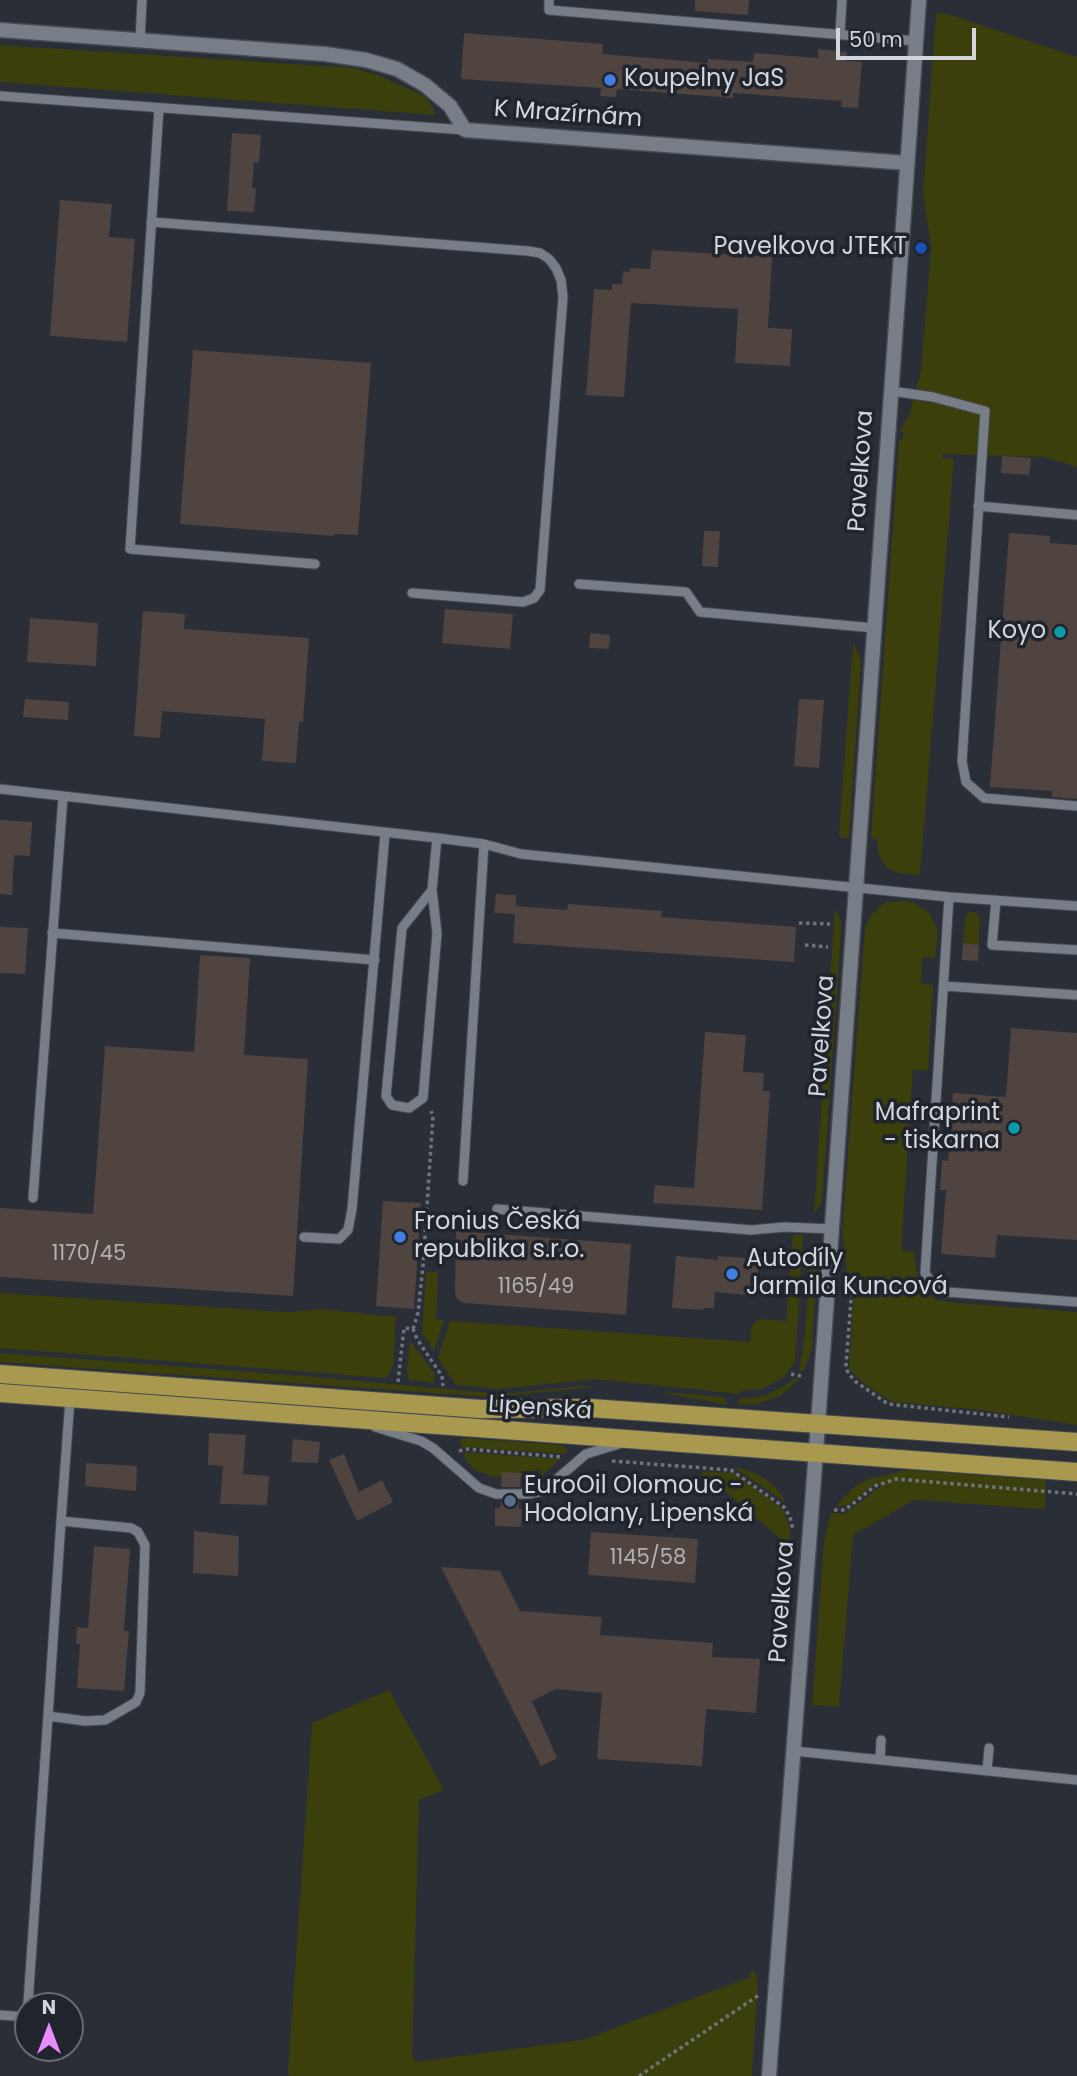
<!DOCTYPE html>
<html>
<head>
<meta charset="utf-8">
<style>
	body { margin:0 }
	#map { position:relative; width:1077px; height:2076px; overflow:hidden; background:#292e37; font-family:Poppins,sans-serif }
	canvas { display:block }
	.north { position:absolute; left:14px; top:1992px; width:70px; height:70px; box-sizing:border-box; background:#1f242d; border:2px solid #676b73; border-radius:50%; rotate:0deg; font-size:19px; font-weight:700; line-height:28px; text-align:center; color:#d2d5db }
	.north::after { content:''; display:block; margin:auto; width:24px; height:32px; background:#e98dfe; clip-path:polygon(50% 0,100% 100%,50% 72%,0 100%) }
	.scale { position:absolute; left:836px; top:28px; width:140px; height:32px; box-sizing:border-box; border:4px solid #d2d5db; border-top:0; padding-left:9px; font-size:21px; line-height:24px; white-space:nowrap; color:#d2d5db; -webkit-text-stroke:5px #1f242d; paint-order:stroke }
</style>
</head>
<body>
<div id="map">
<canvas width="1077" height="2076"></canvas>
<div class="north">N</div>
<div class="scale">50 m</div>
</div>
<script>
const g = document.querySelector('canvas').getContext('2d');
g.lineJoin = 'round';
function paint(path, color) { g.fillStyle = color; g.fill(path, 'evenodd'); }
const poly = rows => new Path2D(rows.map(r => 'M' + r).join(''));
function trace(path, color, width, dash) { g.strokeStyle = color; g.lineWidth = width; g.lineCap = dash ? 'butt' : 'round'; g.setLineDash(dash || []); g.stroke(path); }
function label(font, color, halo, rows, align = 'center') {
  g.font = font + ' Poppins,sans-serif'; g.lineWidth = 7; g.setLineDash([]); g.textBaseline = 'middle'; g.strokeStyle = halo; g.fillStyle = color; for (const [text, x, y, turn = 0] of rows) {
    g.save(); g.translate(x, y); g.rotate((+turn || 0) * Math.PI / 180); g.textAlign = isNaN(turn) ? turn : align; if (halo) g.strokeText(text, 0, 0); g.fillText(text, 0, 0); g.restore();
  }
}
const green = poly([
	[936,13,948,14,1077,57,1077,467,1045,457,943,454,943,458,954,459,920,875,897,873,887,868,879,856,877,839,871,838,899,440,902,440,904,432,899,431,909,416,921,371,931,248,923,194],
	[0,45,353,68,378,75,424,96,433,107,435,115,0,82],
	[853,643,861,660,849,838,843,838,839,834],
	[905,901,914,903,929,912,937,928,937,941,935,958,922,957,921,983,933,985,928,1070,913,1070,901,1250,914,1252,918,1279,929,1294,937,1300,958,1303,1077,1312,1077,1425,981,1410,892,1402,866,1385,849,1369,854,1287,849,1286,848,1281,842,1233,865,928,870,917,880,906,887,902],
	[835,908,841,922,841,934,822,1202,814,1214],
	[969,912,975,912,980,917,979,945,963,943,965,917],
	[793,1235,803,1235,795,1362,784,1377,762,1389,740,1391,740,1394,595,1379,499,1389,456,1385,438,1358,450,1321,750,1342,751,1327,759,1319,786,1321],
	[811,1239,818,1249,818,1255,812,1349,804,1371,799,1371,805,1333],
	[426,1272,438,1272,436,1319,444,1320,434,1351,422,1333],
	[0,1293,270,1311,290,1312,322,1309,396,1317,393,1366,386,1378,0,1348],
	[410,1341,435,1374,434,1383,409,1380,407,1371],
	[0,1353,292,1375,501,1394,581,1386,596,1387,491,1397,0,1362],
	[795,1378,798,1380,780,1396,756,1404,737,1405,739,1399,764,1396,785,1386],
	[663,1392,724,1397,727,1405,663,1393],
	[462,1438,561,1445,566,1447,567,1451,565,1454,462,1447,460,1444],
	[463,1452,561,1459,541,1476,542,1469,536,1469,535,1472,521,1471,521,1474,539,1475,535,1478,493,1477,475,1470,466,1460],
	[732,1466,752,1472,766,1479,779,1491,786,1503],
	[907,1470,1046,1480,1045,1509,914,1500,853,1535,839,1707,812,1705,824,1542,831,1513,844,1514,881,1486,877,1483,847,1506,836,1506,853,1488,866,1480],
	[702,1471,734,1473,783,1509,790,1529,790,1544,784,1626,782,1628,777,1629,782,1540,717,1484,701,1482],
	[389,1690,444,1790,419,1800,412,2056,416,2062,583,2040,750,1977,751,1970,756,1973,758,1985,752,2076,291,2076,288,2074,312,1723]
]);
const building = poly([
	[695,0,749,0,748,15,695,11],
	[464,33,603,44,602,54,708,63,708,59,753,62,754,53,818,58,818,49,847,52,846,61,862,62,858,108,841,107,842,101,733,93,733,98,617,89,616,97,600,96,601,88,461,79],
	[232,133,261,135,259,163,254,162,252,188,256,189,254,212,227,211],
	[60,200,112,204,109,237,135,239,127,342,50,336],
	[652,250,772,257,768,328,792,329,790,366,735,363,738,309,631,303,624,397,586,395,594,289,612,290,612,284,622,284,623,271,630,272,630,268,650,269],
	[193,350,371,363,358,535,334,534,334,536,180,524],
	[1002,456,1031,458,1029,475,1001,473],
	[704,531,720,531,718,567,702,566],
	[1009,533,1050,536,1050,543,1077,545,1077,799,1052,797,1052,791,990,787],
	[445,609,513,614,510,649,442,643],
	[143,611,185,614,184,629,309,638,303,722,299,721,296,763,262,761,265,719,162,711,160,738,134,736],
	[30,618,98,623,96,666,27,662],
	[590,633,610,635,609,649,589,648],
	[25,699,69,702,68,720,23,717],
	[799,699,824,700,819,768,794,766],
	[0,820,32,822,30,856,14,855,12,895,0,894],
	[496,894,516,895,516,906,567,910,568,904,662,911,661,917,796,927,794,962,513,943,515,914,494,913],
	[0,927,28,928,25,974,0,973],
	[963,943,979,945,978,961,962,960],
	[200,955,250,958,244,1055,308,1059,293,1296,0,1277,0,1208,93,1214,105,1046,194,1052],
	[1011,1028,1077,1033,1077,1240,997,1235,995,1258,941,1254,946,1190,940,1190,942,1160,948,1161,953,1093,1006,1097],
	[705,1032,746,1035,743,1072,764,1073,763,1091,770,1091,762,1210,653,1203,655,1185,694,1188],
	[383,1201,421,1203,414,1309,376,1306],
	[456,1231,631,1244,626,1315,464,1303,457,1299,455,1293],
	[676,1256,718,1260,718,1256,759,1259,756,1296,715,1292,714,1308,704,1308,702,1310,672,1308],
	[209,1433,246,1435,243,1474,269,1476,267,1505,220,1504,223,1466,208,1465],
	[293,1439,320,1442,318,1463,291,1462],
	[344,1454,359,1492,382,1480,393,1502,357,1521,329,1460],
	[86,1463,137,1466,136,1491,85,1486],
	[502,1472,521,1473,520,1487,501,1487],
	[501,1501,519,1501,519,1509,522,1509,521,1527,495,1526,495,1508,500,1508],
	[194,1531,239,1536,238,1576,193,1573],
	[591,1532,698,1539,695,1583,588,1575],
	[94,1546,130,1549,124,1631,129,1631,124,1691,77,1688,80,1644,76,1644,77,1627,88,1628],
	[441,1567,500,1571,520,1611,602,1617,600,1635,713,1643,712,1657,760,1659,756,1713,706,1709,702,1766,597,1759,602,1693,556,1689,532,1701,557,1758,541,1766]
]);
const path = poly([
	[799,923,830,924],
	[805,945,828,947],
	[852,1286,846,1366,848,1373,856,1382,888,1404,1009,1417],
	[413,1329,418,1313,423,1266,433,1116,431,1111],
	[791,1374,801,1376],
	[398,1382,404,1328,413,1329,417,1339,442,1376,443,1386],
	[459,1451,467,1449,562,1457],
	[612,1461,731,1470,784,1507,790,1517,793,1530],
	[834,1510,845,1510,875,1486,896,1479,1077,1494],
	[639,2076,759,1995]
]);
const service = poly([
	[549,0,549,10,916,41],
	[840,34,842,0],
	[140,41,142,0],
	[0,96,465,130],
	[159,108,130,549,315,564],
	[151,222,528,251,540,253,549,259,556,268,561,280,563,297,540,590,534,598,523,602,412,593],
	[891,391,933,397,985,411,962,761,966,782,984,798,1077,806],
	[978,506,1077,515],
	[579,584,686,592,700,612,874,628],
	[0,789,437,838,484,844,521,854,949,897,1077,906],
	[432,890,437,933,423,1098,409,1108,392,1105,386,1096,402,928,432,890,437,838],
	[949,897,925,1273,934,1286,947,1292,1077,1302],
	[996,900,992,945,1077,950],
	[52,933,375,960],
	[944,986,1077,995],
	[463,1181,484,844],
	[33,1198,63,797],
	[497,1209,751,1230,785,1227,832,1229],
	[304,1237,339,1239,348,1230,352,1209,385,834],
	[375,1427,421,1441,433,1448,479,1488,496,1494,528,1494,543,1491,586,1454,619,1444],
	[61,1521,131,1528,138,1532,145,1545,140,1693,136,1702,105,1720,85,1721,48,1716,61,1521],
	[61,1521,70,1399],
	[794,1751,1077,1780],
	[880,1760,881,1740],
	[987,1771,989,1748],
	[0,2015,27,2017,48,1716]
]);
const minor = poly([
	[0,30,325,54,366,60,397,69,425,85,450,106,465,130,907,163],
	[769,2076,818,1424]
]);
const tertiary = poly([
	[818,1424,919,0]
]);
const primary = poly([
	[0,1374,481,1409,590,1408,1077,1442],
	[0,1393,1077,1472]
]);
const markers = [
	[610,80,7,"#3f7fe0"],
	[921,248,7,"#1a4fb4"],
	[1060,632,7,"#0f9aa8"],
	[1014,1128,7,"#0f9aa8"],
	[400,1237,7,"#3f7fe0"],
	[732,1274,7,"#3f7fe0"],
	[510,1501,7,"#5c6f8a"]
];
const numberNames = [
	["1170/45",89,1255],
	["1165/49",536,1288],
	["1145/58",648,1559]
];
const poiNames = [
	["Koupelny JaS",624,80],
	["Pavelkova JTEKT",907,248,"right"],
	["Koyo",1046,632,"right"],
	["Mafraprint",1000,1114,"right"],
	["- tiskarna",1000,1142,"right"],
	["Fronius Česká",414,1223],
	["republika s.r.o.",414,1251],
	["Autodíly",746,1260],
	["Jarmila Kuncová",746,1288],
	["EuroOil Olomouc -",524,1487],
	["Hodolany, Lipenská",524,1515]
];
const streetNames = [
	["K Mrazírnám",568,115,4],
	["Pavelkova",862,471,-86],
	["Pavelkova",823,1036,-86],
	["Lipenská",540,1409,4],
	["Pavelkova",783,1602,-86]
];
paint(green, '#3b3f0c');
paint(building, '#4f443f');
trace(service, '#484b53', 11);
trace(minor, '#484b53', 17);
trace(tertiary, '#484b53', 17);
trace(primary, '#484b53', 20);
trace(path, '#6f737b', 3.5, [3.5, 3.5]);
trace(service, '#787e88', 9);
trace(minor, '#787e88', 14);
trace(tertiary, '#787e88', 14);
trace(primary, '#a9994f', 18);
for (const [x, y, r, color] of markers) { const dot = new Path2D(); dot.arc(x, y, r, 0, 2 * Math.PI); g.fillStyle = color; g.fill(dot); trace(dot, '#1f242d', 2.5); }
label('21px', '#b1b1b4', null, numberNames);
label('24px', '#d2d5db', '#1f242d', poiNames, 'left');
label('24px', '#d2d5db', '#1f242d', streetNames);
</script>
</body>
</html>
